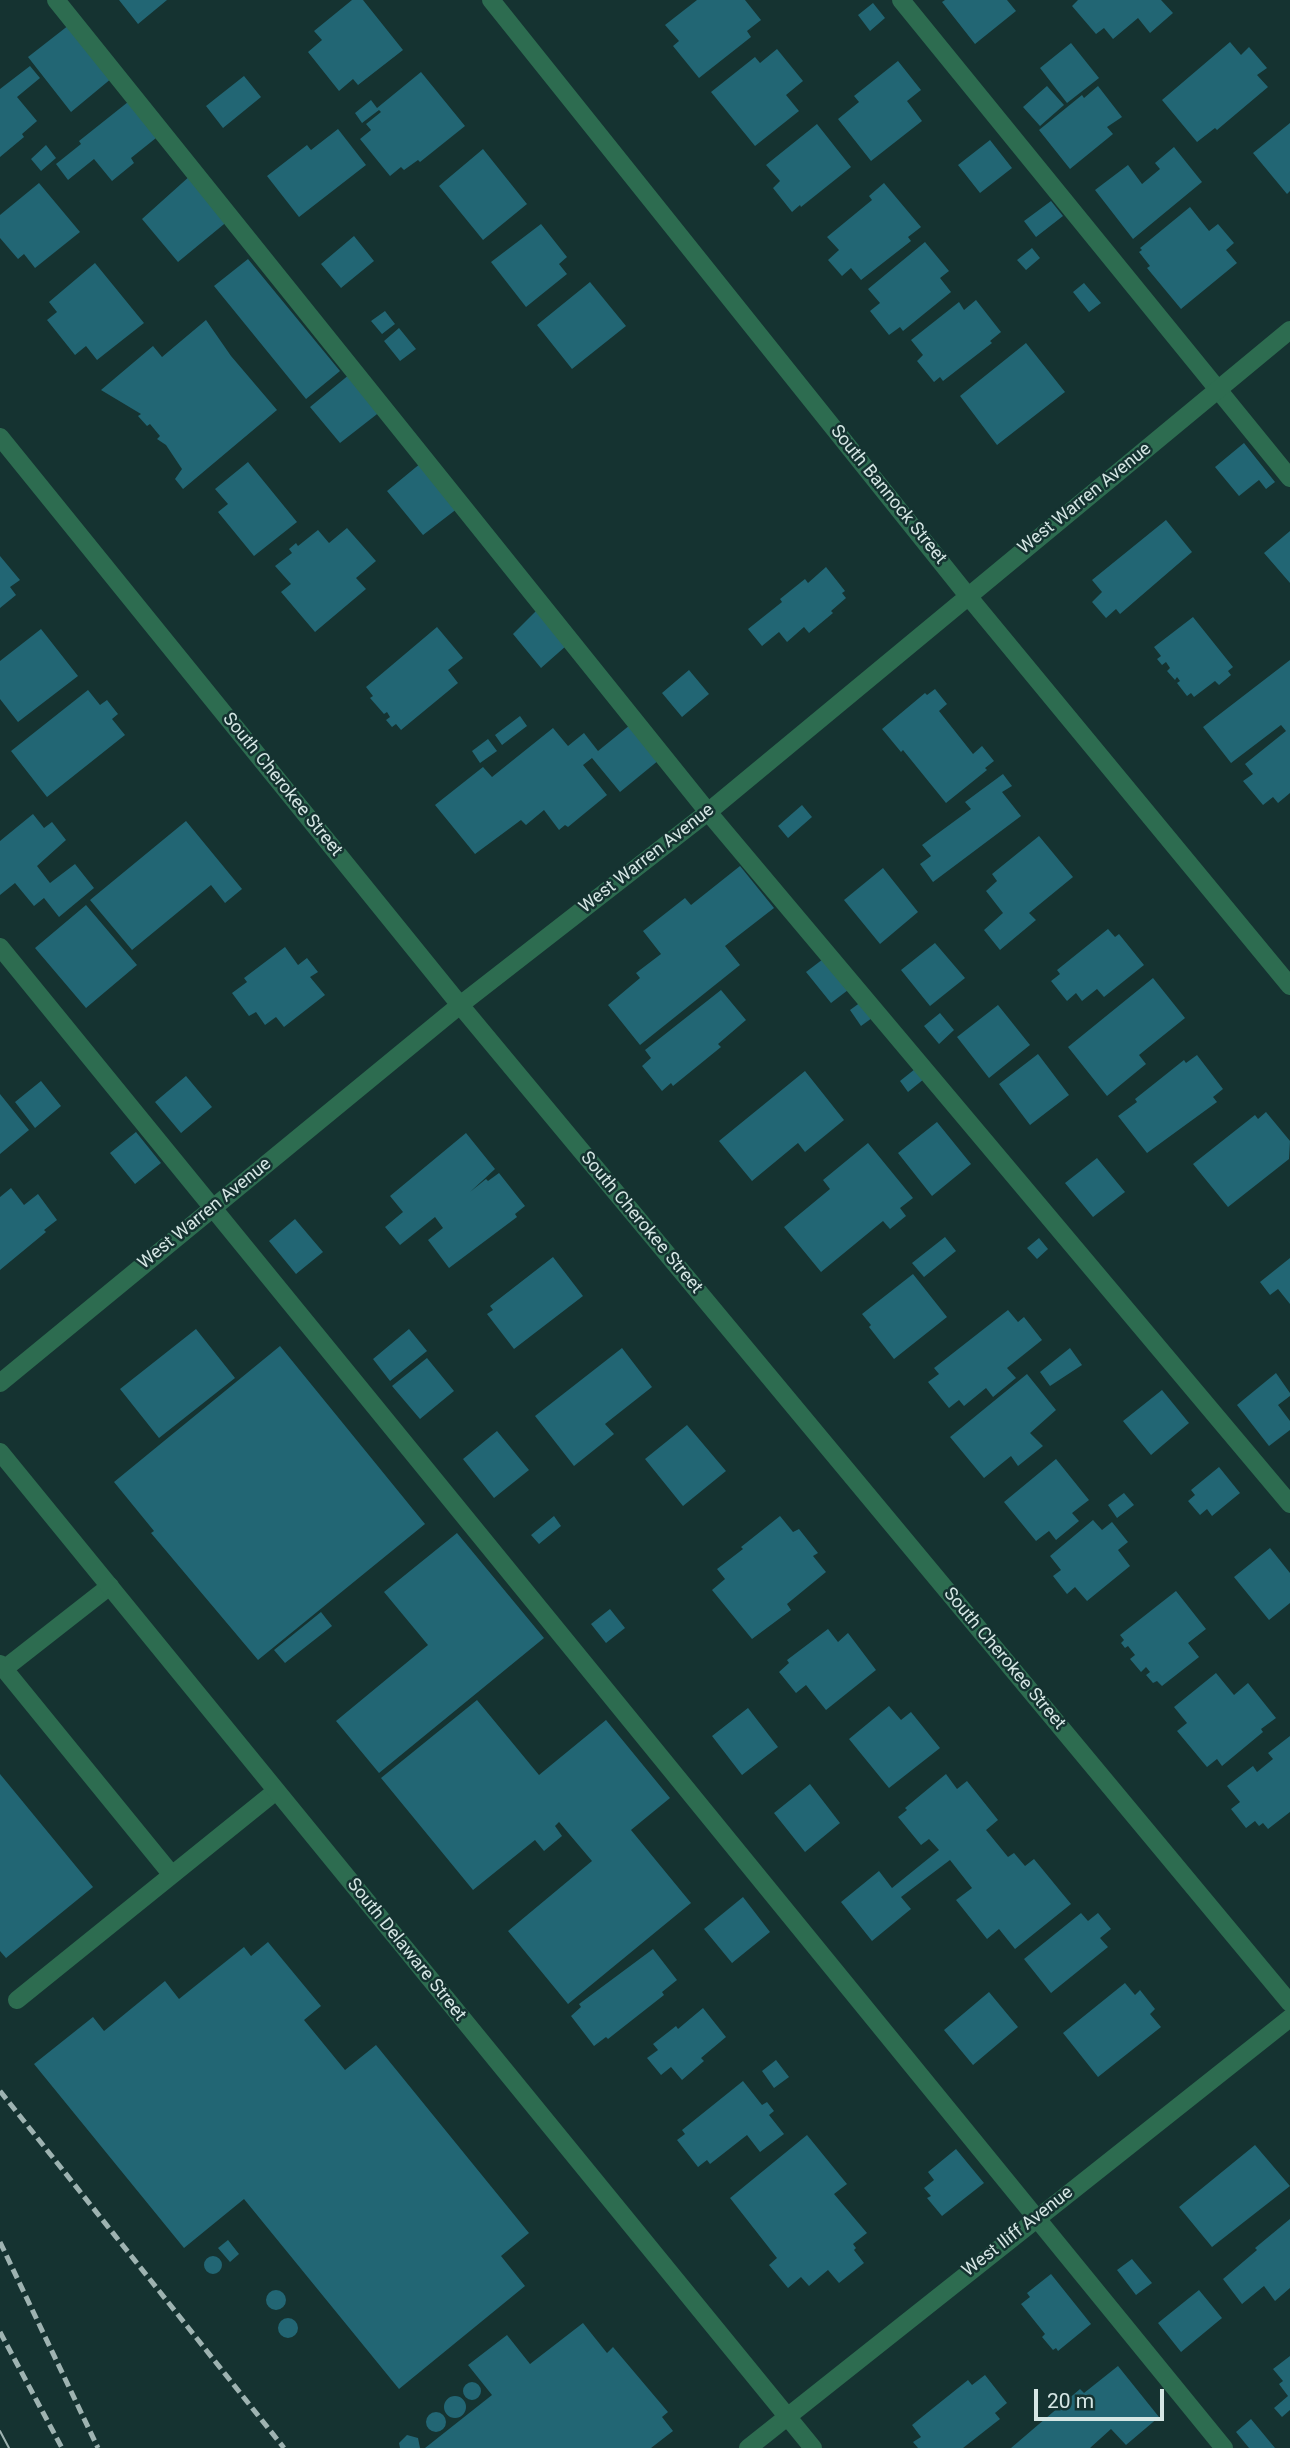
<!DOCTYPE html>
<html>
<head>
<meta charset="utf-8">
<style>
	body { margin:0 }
	#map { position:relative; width:1290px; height:2448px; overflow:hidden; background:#153331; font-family:Roboto,sans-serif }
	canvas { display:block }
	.scale { position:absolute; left:1034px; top:2389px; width:130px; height:32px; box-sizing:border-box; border:4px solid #d5e6e4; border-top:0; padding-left:9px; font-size:21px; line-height:24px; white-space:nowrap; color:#d5e6e4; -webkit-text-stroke:5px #153331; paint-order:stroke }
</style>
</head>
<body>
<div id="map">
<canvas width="1290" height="2448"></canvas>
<div class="scale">20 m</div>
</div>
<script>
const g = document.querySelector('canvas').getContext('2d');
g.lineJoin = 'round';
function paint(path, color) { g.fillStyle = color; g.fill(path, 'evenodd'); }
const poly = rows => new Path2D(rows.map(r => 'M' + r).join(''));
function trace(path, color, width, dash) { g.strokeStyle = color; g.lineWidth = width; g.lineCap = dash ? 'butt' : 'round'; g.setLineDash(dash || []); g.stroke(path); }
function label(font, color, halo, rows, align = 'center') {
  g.font = font + ' Roboto,sans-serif'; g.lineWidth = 5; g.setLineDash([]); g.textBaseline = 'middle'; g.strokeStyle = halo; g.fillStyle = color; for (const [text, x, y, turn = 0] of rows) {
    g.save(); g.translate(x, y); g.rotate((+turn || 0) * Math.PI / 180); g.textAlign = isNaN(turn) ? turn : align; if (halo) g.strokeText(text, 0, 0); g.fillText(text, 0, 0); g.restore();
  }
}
const building = poly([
	[119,0,167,0,138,24],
	[352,0,363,0,403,50,358,85,353,79,339,91,308,52,322,40,314,31],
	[697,0,745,0,761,20,747,31,751,37,699,78,673,46,679,41,665,25],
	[945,0,1007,0,1016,11,975,44,942,2],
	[1078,0,1161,0,1173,13,1150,33,1138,18,1113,39,1104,28,1096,34,1072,6],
	[873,3,885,18,870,31,858,15],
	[69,25,112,78,71,112,28,57],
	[1230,42,1241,55,1249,47,1267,68,1257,75,1268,87,1217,130,1215,128,1197,142,1162,100],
	[1071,43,1099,78,1067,103,1040,68],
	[777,49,803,81,786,95,799,111,755,146,711,92,755,57,760,63],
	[898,61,921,90,907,101,922,121,871,161,838,119,859,102,854,96],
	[30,66,40,78,17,97,37,121,22,134,24,137,0,157,0,89],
	[421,72,465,126,420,162,418,160,404,170,401,167,390,176,360,139,371,130,366,124,381,112,379,110,362,123,355,113,371,100,377,108],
	[244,76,261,97,223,128,206,106],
	[1047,86,1064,105,1040,126,1023,107],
	[1098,86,1122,117,1107,127,1113,134,1070,169,1039,130,1082,95,1084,98],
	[128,102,156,138,131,158,134,163,112,181,94,159,68,180,56,164,81,144,79,141],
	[1290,123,1290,191,1287,194,1253,153],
	[817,124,851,167,801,207,800,205,792,212,773,188,780,181,766,165],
	[338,129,366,165,299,217,267,176,307,145,311,150],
	[990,140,1012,168,980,193,958,165],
	[46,145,56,158,41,171,31,159],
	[1174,147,1202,182,1133,239,1095,190,1128,165,1142,184,1160,169,1155,163],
	[483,149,527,204,483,240,439,186],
	[191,175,229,220,178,262,142,219],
	[39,183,80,232,35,268,24,254,18,259,0,238,0,215],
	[884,183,921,227,908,237,911,241,861,280,851,268,842,276,828,260,839,250,827,237,872,200,869,196],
	[1051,201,1063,216,1036,237,1024,221],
	[1190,207,1209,231,1218,224,1234,243,1226,250,1237,263,1181,309,1147,268,1150,266,1139,252,1142,250,1140,248],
	[541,224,567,257,559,264,567,274,526,307,491,262],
	[354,236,374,261,341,288,321,264],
	[925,242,949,271,940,278,951,292,903,331,900,327,889,335,870,311,880,303,868,289],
	[1032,248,1040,258,1026,270,1017,260],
	[248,259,340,371,306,399,214,286],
	[95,263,144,323,97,360,86,346,75,355,47,320,57,312,49,302],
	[590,282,626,326,572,369,537,325],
	[1084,283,1101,303,1089,312,1073,292],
	[976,300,1001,332,990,341,992,343,943,381,940,377,934,382,917,361,923,355,911,340,959,302,964,310],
	[385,311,395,324,382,334,371,321],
	[206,320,231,356,277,410,183,489,175,479,182,469,166,445,157,439,160,436,150,424,147,426,138,416,141,414,101,390,153,346,162,357],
	[399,328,416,349,400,361,384,341],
	[1026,343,1065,392,997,445,960,396],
	[350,374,381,411,340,443,310,407],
	[1244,443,1275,482,1266,489,1259,480,1239,496,1215,467],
	[248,462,297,522,254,556,218,512,228,504,215,489],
	[421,463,458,508,423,535,387,491],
	[1166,520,1192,552,1120,614,1116,609,1106,618,1092,602,1102,592,1092,580],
	[347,528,376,561,356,578,366,589,315,632,281,592,291,584,275,566,292,553,289,549,296,543,298,546,318,530,329,543],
	[1290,531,1290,583,1264,553],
	[0,556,20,580,10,587,16,595,0,608],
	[826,567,845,591,842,593,846,598,831,611,833,613,809,633,804,627,787,642,779,632,762,646,748,629,782,602,780,599,805,579,808,583],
	[536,611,566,646,541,668,513,634],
	[1193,617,1233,667,1228,671,1231,675,1219,685,1215,681,1194,697,1191,693,1187,696,1177,683,1180,681,1177,677,1175,680,1167,671,1170,668,1166,662,1162,665,1157,659,1161,656,1154,647],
	[437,627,463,658,448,670,458,683,401,730,396,724,392,727,386,720,390,717,387,712,384,714,370,698,373,696,366,687],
	[41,629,78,676,18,722,0,699,0,661],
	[1290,660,1290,793,1278,803,1273,797,1263,805,1243,781,1253,774,1245,764,1286,731,1281,725,1231,763,1203,727],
	[689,670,709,694,682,717,662,693],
	[935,689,947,704,939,711,973,754,982,746,994,761,985,768,987,770,946,803,903,750,901,752,882,729,925,693,927,695],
	[88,690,100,705,107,700,118,714,112,719,125,735,47,797,11,751],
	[520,716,527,726,502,745,495,735],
	[630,725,659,760,620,792,592,758,583,765,607,795,568,827,565,825,559,830,544,810,526,825,521,820,475,854,435,805,483,767,492,777,553,728,568,746,584,733,598,751],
	[488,739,497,751,480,763,472,751],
	[1003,774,1012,786,1002,792,1021,816,933,882,920,864,931,856,922,845,971,809,965,802],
	[802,805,812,817,788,838,778,826],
	[33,814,44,828,52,822,66,840,37,866,50,883,75,864,94,888,59,917,44,898,34,906,15,883,0,895,0,841],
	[186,821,242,889,225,903,211,885,132,950,90,900],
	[1039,836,1073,877,1029,913,1036,920,1000,950,984,930,1003,913,986,891,997,881,992,874],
	[740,866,774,908,725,946,740,965,640,1045,608,1005,640,978,636,973,661,954,643,931,685,898,691,905],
	[883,868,918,912,880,944,844,900],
	[86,905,137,965,86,1008,35,948],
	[1108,929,1115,937,1119,934,1144,965,1104,997,1097,989,1082,1001,1076,993,1067,1001,1051,981,1060,974,1057,970],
	[935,943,965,978,930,1006,901,970],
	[285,947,298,965,307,958,318,972,310,977,325,995,284,1027,276,1017,265,1025,256,1012,249,1016,232,993,247,982,244,978],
	[827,956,852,987,831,1003,806,972],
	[1153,978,1185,1018,1139,1055,1146,1064,1107,1096,1068,1047],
	[721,990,746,1020,718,1044,721,1047,673,1086,671,1083,662,1091,642,1066,651,1058,645,1050],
	[861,1002,872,1018,861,1026,850,1010],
	[998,1005,1030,1045,989,1078,957,1037],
	[940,1013,954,1030,939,1044,924,1026],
	[1038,1054,1069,1095,1030,1125,999,1084],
	[1197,1055,1223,1089,1213,1097,1217,1102,1147,1153,1118,1116,1137,1102,1135,1099,1184,1060,1186,1063],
	[915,1069,924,1079,908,1092,900,1081],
	[805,1071,844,1120,805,1152,798,1143,752,1181,719,1141],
	[186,1076,212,1107,181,1133,155,1102],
	[41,1081,61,1106,35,1128,15,1102],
	[0,1094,29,1130,0,1154],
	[1266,1112,1290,1141,1289,1159,1228,1207,1193,1164,1255,1115,1258,1119],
	[937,1122,971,1164,932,1196,898,1153],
	[136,1132,161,1163,135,1184,110,1153],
	[466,1133,495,1169,470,1192,486,1179,488,1181,499,1173,525,1206,515,1214,517,1217,449,1268,428,1240,443,1228,435,1217,400,1245,385,1227,403,1212,390,1196],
	[868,1143,913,1198,900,1208,906,1216,890,1229,883,1221,821,1272,784,1227,830,1189,823,1180],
	[1097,1158,1125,1192,1093,1217,1065,1183],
	[11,1188,24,1205,38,1194,57,1220,44,1230,46,1232,0,1270,0,1197],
	[295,1219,323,1252,296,1274,269,1241],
	[945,1237,956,1251,924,1277,912,1263],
	[1039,1238,1048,1249,1037,1259,1027,1248],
	[553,1257,583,1296,514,1349,487,1314,493,1310,490,1306],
	[1290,1258,1290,1304,1278,1289,1270,1295,1260,1282],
	[913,1274,947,1317,894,1359,869,1327,871,1325,862,1314],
	[1008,1310,1018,1322,1024,1317,1042,1340,1007,1368,1016,1378,993,1397,986,1388,964,1406,959,1400,949,1408,928,1382,939,1374,934,1368],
	[196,1329,235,1378,159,1438,120,1389],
	[409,1329,427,1351,390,1381,373,1359],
	[280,1346,425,1524,258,1660,151,1533,154,1531,114,1482],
	[622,1348,652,1387,605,1424,614,1434,574,1466,535,1416],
	[1070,1348,1082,1365,1050,1386,1040,1372],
	[427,1358,454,1391,420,1419,392,1386],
	[1276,1373,1290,1393,1290,1396,1278,1405,1290,1421,1290,1430,1269,1446,1237,1405],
	[1027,1374,1056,1410,1030,1433,1043,1446,1018,1466,1011,1456,984,1478,950,1437],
	[1162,1390,1189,1423,1151,1455,1123,1421],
	[687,1425,726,1471,683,1506,645,1459],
	[497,1431,529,1470,494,1498,463,1459],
	[1056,1459,1089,1500,1072,1513,1079,1521,1056,1540,1049,1531,1036,1541,1004,1502],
	[1219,1467,1240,1493,1212,1516,1207,1509,1200,1515,1188,1501,1195,1495,1191,1490],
	[1124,1493,1134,1505,1117,1518,1108,1505],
	[554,1516,561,1526,539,1544,531,1535],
	[780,1516,793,1532,799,1529,818,1553,813,1556,826,1572,787,1604,791,1610,752,1639,712,1590,725,1579,717,1569,743,1549,741,1547],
	[1093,1520,1102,1530,1112,1522,1128,1542,1118,1550,1130,1566,1087,1601,1075,1587,1067,1594,1053,1576,1061,1570,1050,1556],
	[457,1533,544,1638,379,1773,336,1721,428,1645,384,1592],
	[1270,1548,1290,1573,1290,1603,1269,1620,1234,1577],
	[1176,1591,1206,1629,1188,1643,1199,1657,1162,1686,1157,1681,1153,1683,1146,1675,1150,1672,1146,1667,1141,1672,1130,1659,1135,1655,1128,1646,1125,1648,1121,1643,1124,1640,1120,1635],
	[610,1609,625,1628,606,1643,591,1624],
	[321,1612,332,1626,285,1663,274,1650],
	[828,1629,838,1642,848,1633,876,1670,826,1710,806,1685,796,1693,779,1672,789,1663,787,1660],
	[1216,1673,1234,1695,1248,1683,1276,1718,1261,1729,1263,1732,1222,1766,1217,1759,1207,1767,1177,1731,1187,1723,1174,1707],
	[477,1700,539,1775,606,1720,670,1798,631,1830,691,1903,568,2004,508,1931,592,1861,559,1822,555,1826,562,1836,544,1851,535,1840,473,1890,381,1778],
	[889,1706,901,1720,911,1712,940,1748,889,1788,849,1739],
	[748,1708,778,1747,742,1775,712,1736],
	[1290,1736,1290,1812,1268,1829,1263,1823,1259,1826,1255,1821,1246,1828,1231,1809,1240,1802,1227,1786,1253,1766,1257,1772,1273,1759,1268,1753],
	[0,1774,93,1887,6,1958,0,1951],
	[946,1774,957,1789,967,1781,998,1820,986,1830,1008,1857,1014,1853,1025,1866,1034,1859,1071,1904,1015,1949,999,1929,987,1939,956,1900,972,1888,950,1860,901,1897,911,1909,872,1941,841,1902,879,1871,892,1888,939,1850,929,1839,921,1845,898,1817,907,1810,905,1808],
	[810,1784,840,1823,805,1852,774,1813],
	[743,1897,770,1932,732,1963,704,1929],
	[1081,1913,1088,1921,1098,1913,1111,1929,1100,1938,1108,1947,1051,1993,1024,1959],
	[268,1942,321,2006,304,2020,345,2070,376,2045,529,2233,501,2256,525,2286,399,2389,244,2199,184,2248,34,2064,93,2017,104,2031,165,1981,179,1999,244,1947,251,1956],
	[653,1949,677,1980,662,1992,664,1995,608,2039,606,2037,594,2046,571,2016,581,2007,579,2004],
	[1125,1983,1135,1995,1140,1990,1155,2009,1150,2014,1161,2027,1098,2077,1063,2033],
	[989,1992,1018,2027,973,2065,944,2030],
	[703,2008,726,2037,701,2058,704,2061,682,2080,671,2067,661,2075,647,2058,658,2050,653,2044,676,2026,678,2029],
	[776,2060,789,2077,774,2088,762,2071],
	[743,2081,762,2105,767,2102,774,2111,769,2115,784,2134,760,2152,747,2135,710,2164,707,2160,698,2167,677,2140,685,2134,682,2130],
	[807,2135,847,2184,834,2194,867,2233,853,2244,856,2248,854,2250,864,2263,839,2283,828,2270,809,2286,801,2277,788,2288,769,2265,777,2258,730,2198],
	[1255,2145,1290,2186,1212,2247,1179,2207],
	[956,2149,984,2183,942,2216,927,2198,931,2196,924,2188,934,2180,928,2172],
	[1290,2219,1290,2288,1275,2301,1264,2286,1242,2304,1223,2279,1257,2250,1255,2248],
	[228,2240,239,2254,230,2262,218,2248],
	'204 2265a9 9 0 1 1 18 0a9 9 0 1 1-18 0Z',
	[1132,2259,1152,2283,1136,2295,1117,2270],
	[1051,2274,1091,2324,1058,2351,1056,2348,1053,2350,1042,2337,1045,2334,1021,2304,1030,2297,1027,2293],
	'266 2300a10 10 0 1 1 20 0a10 10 0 1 1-20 0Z',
	[1199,2290,1222,2318,1181,2352,1158,2323],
	'278 2328a10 10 0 1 1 20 0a10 10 0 1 1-20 0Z',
	[583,2323,607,2353,613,2347,668,2412,662,2417,673,2431,651,2448,425,2448,492,2395,468,2365,507,2335,530,2364],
	[1290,2356,1290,2410,1282,2417,1274,2408,1288,2396,1279,2384,1283,2381,1273,2369],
	[1118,2366,1159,2417,1126,2445,1111,2429,1090,2448,1011,2448,1080,2389,1084,2393],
	[985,2375,1007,2403,995,2413,1000,2419,963,2448,918,2448,913,2442,921,2437,912,2425,968,2380,972,2385],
	'463 2391a9 9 0 1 1 18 0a9 9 0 1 1-18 0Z',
	'444 2407a11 11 0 1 1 22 0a11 11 0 1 1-22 0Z',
	'426 2422a10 10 0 1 1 20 0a10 10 0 1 1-20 0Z',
	[1251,2419,1275,2448,1249,2448,1236,2432],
	[407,2435,418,2438,420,2448,400,2448,399,2443]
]);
const lane = poly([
	[56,0,708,812,1290,1504],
	[901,0,1290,478],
	[0,947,1224,2448],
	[0,1664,172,1875],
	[4,1669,110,1586],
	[17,2000,276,1791]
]);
const street = poly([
	[491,0,968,596,1290,986],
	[0,437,460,1005,1290,2003],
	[0,1383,460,1005,708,812,1290,330],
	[0,1452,813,2448],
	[748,2448,1290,2018]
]);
const tram = poly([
	[0,2431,9,2448]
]);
const rail = poly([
	[0,2091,284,2448],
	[0,2242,98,2448],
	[0,2332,62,2448]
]);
const streetNames = [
	["South Bannock Street",888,495,51],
	["West Warren Avenue",1085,499,-39],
	["South Cherokee Street",282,785,51],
	["West Warren Avenue",647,859,-38],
	["West Warren Avenue",205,1214,-39],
	["South Cherokee Street",641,1223,50],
	["South Cherokee Street",1004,1659,50],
	["South Delaware Street",406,1950,51],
	["West Iliff Avenue",1018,2232,-38]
];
paint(building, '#226674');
trace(lane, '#2d6c50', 18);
trace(street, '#2d6c50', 18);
trace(tram, '#9eb3b1', 2);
trace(rail, '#9eb3b1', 5, [10, 5]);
label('18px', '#d5e6e4', '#153331', streetNames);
</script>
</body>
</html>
